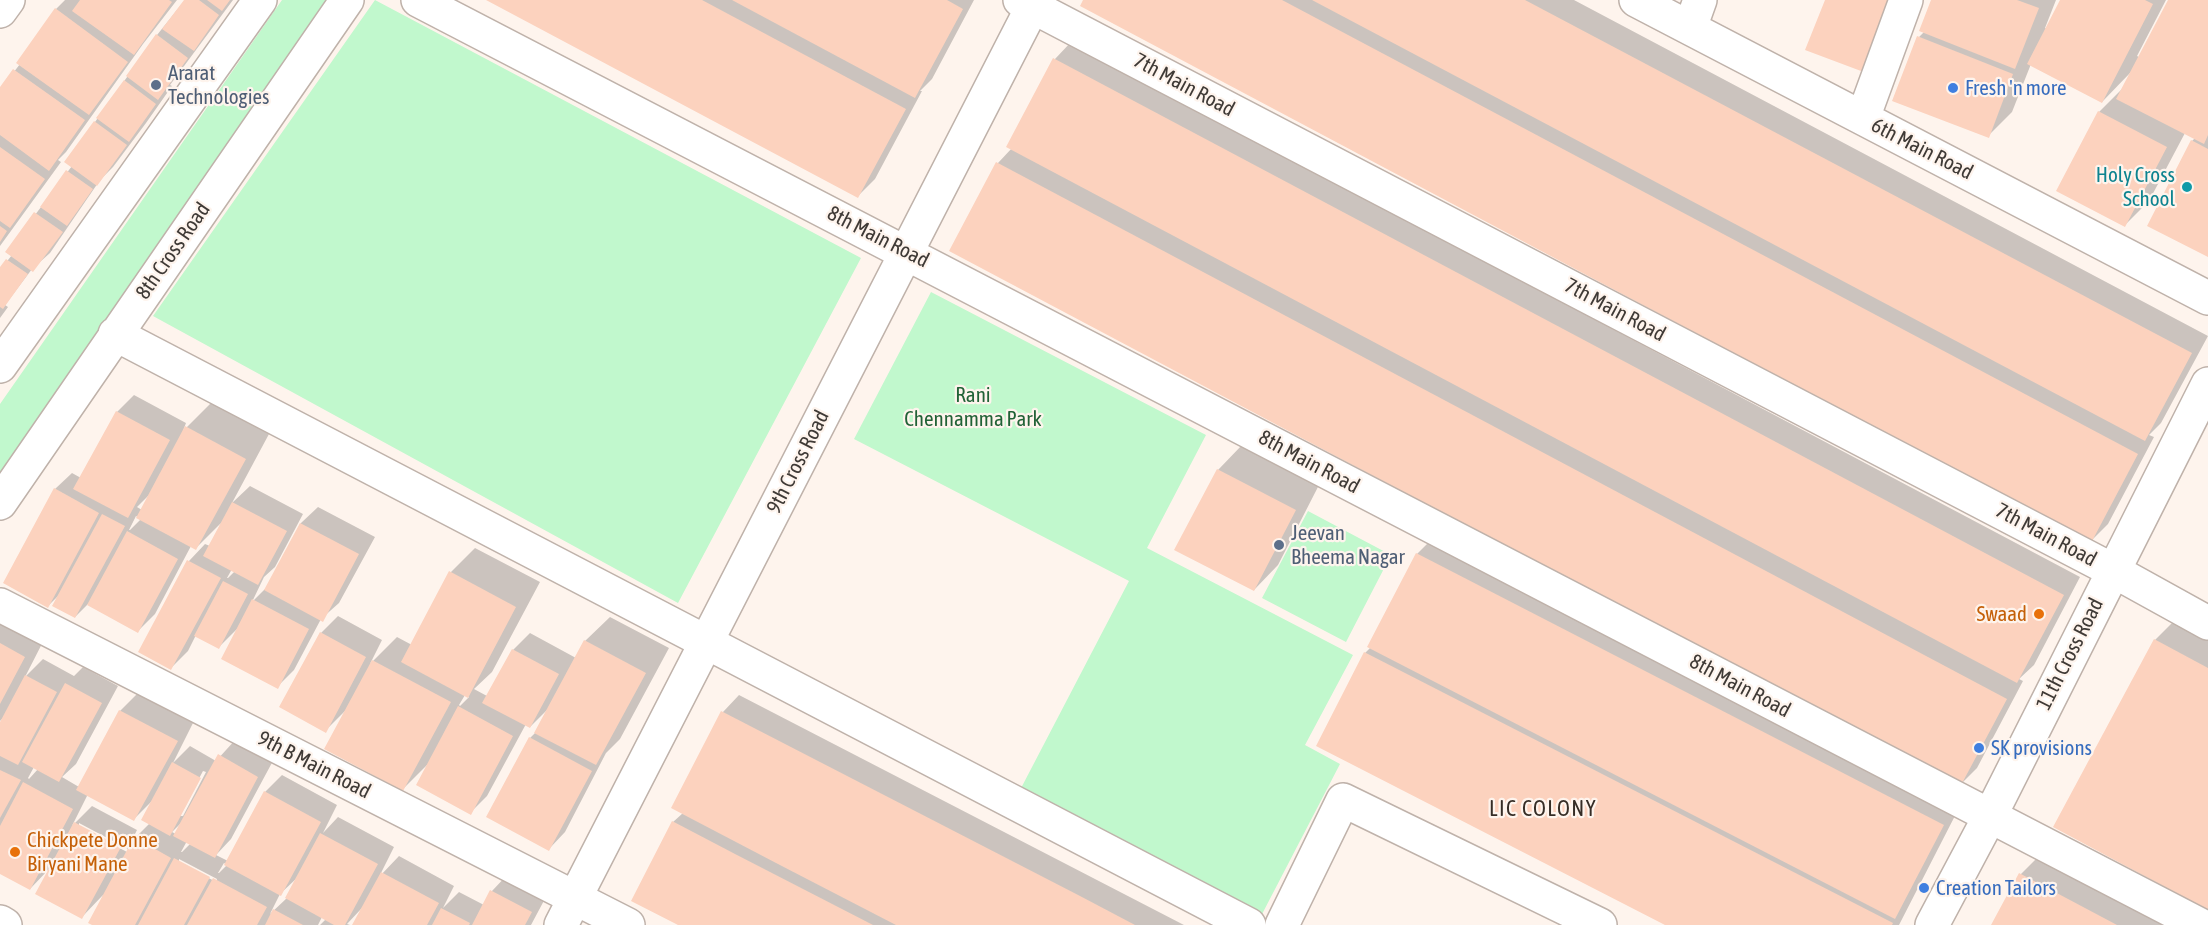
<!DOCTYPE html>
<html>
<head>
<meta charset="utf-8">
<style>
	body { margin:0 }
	canvas { display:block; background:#fef4ed }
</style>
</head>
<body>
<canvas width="2208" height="925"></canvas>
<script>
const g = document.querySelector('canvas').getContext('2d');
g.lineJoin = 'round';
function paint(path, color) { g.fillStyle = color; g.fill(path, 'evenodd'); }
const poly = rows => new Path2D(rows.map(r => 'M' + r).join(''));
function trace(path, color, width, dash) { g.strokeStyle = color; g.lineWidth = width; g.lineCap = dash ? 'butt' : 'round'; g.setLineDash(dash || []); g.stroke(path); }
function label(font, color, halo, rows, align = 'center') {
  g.font = font + ' "Asap Condensed",sans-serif'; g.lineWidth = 4.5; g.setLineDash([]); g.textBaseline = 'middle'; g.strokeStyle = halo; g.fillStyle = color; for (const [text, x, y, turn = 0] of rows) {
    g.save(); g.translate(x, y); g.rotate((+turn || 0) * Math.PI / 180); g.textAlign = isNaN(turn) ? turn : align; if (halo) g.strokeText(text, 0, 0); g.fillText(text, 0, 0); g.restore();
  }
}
const green = poly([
	[282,0,328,0,0,475,0,404],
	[375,0,861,258,678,603,153,316],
	[931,292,1206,435,1147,548,1353,655,1305,745,1340,764,1260,918,1019,792,1129,581,854,439],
	[1308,511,1391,555,1346,642,1262,598]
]);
const shadow = poly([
	[65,0,177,0,143,44,66,152,58,160,61,162,0,246,0,90,20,64,56,9],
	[185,0,233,0,170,85,172,86,146,123,113,167,100,180,50,253,32,269,5,305,8,307,0,318,0,270,12,255,7,252,72,166,95,122,157,35],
	[489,0,974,0,932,79,920,91,922,91,875,179,858,196],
	[1085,0,1574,0,2208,336,2161,423,2149,435,2154,437,2108,524,2091,541],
	[1933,0,2056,0,2045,28,2047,29,2062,0,2166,0,2137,56,2139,57,2169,0,2208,0,2208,255,2192,141,2195,138,2185,133,2149,201,2125,225,2099,112,2123,88,2131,72,2102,102,2031,64,2012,112,1988,136,1919,37,1924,32],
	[1071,42,2080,577,2034,665,2019,679,2023,681,1977,768,1960,785,952,250,998,163,1012,148,1055,59],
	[134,395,186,423,183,431,211,403,269,434,232,503,250,486,303,514,275,567,264,577,252,602,268,586,301,523,318,507,375,537,339,603,321,619,294,670,277,687,238,628,219,647,196,635,188,651,171,668,189,561,205,544,210,546,221,523,196,548,191,546,155,614,138,631,88,604,75,617,59,595,48,606,55,489,72,473,81,478,117,412],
	[149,495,142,510,137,507],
	[136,516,141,519,130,530,129,530],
	[232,569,235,571,228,578,227,578],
	[1242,445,1319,485,1278,565,1254,590,1218,470],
	[1434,537,1959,808,1899,925,1668,925,1365,653,1370,648,1417,554],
	[475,548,540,582,492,672,474,689,487,696,513,650,530,633,576,658,585,641,610,617,669,648,620,739,606,753,565,832,549,849,530,738,537,731,549,708,530,727,526,724,487,796,470,813,427,765,403,789,346,710,325,731,321,633,338,616,382,640,370,664,397,637,412,645,451,572],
	[465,695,469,697,460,706,459,705],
	[0,606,48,632,25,677,43,659,74,676,83,667,118,686,76,764,62,777,79,787,120,711,137,694,193,723,173,763,190,746,216,761,236,739,274,759,231,839,216,855,228,861,265,792,282,775,337,805,323,833,338,817,394,847,379,877,399,856,454,886,443,908,459,892,484,905,492,891,508,874,547,895,531,925,354,925,362,908,347,924,350,925,320,925,326,919,322,917,318,925,95,925,103,895,82,917,50,868,30,889,0,873,0,725,2,719,0,721],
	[34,767,38,769,29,779,28,778],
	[203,771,206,772,183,816,179,816],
	[88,794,134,819,151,802,150,823,131,842,137,830,92,806,72,826],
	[182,822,176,834,172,832],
	[79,823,128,849,127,852,79,826],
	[187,841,191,843,182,852,181,852],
	[179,859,217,879,216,882,179,862],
	[224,863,227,865,219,873,218,873],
	[298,877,288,897,270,914,280,894],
	[2185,610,2208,622,2208,908,2155,640],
	[739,695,1184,925,681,925,673,822,683,813,723,712],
	[2051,844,2203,925,1993,925,2021,874]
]);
const building = poly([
	[80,0,169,0,172,2,134,55,72,11],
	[184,0,199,0,219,15,194,51,162,29],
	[207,0,230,0,222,11],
	[486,0,702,0,906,109,858,198],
	[732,0,947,0,963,9,915,98],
	[1083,0,1282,0,2138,454,2091,543,1080,6],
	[1312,0,1525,0,2192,353,2145,441],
	[1825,0,1898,0,1869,74,1805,50],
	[1931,0,2017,0,2039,8,2015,69,1919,31],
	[2060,0,2145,0,2153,4,2102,103,2027,64],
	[2168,0,2208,0,2208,135,2204,144,2116,99],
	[55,8,128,62,89,115,16,63],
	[156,34,188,58,158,100,126,76],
	[1917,36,2013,74,1989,138,1892,101],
	[1053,58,2064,595,2017,683,1006,147],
	[13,69,85,120,49,171,0,135,0,87],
	[124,80,156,104,129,142,96,118],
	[2098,111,2167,147,2125,227,2056,191],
	[94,121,127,145,97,186,64,162],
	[2191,140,2208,149,2208,257,2147,226],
	[0,147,45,179,10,228,0,221],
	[996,162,2007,699,1960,787,949,251],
	[66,170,93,189,67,226,40,207],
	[34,212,63,232,33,272,5,252],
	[0,226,7,231,0,242],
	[6,259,28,274,3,309,0,307,0,267],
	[116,411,170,440,128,518,73,489],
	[185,426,246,459,196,550,136,518],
	[1217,469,1296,510,1254,591,1174,550],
	[54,488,99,513,48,608,3,583],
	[232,502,287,531,258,585,203,556],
	[102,514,125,526,75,618,52,606],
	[300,523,359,554,323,622,264,590],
	[127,531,178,559,138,633,87,605],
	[1416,553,1944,825,1895,919,1367,647],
	[187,560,221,578,171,670,138,652],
	[449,571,516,607,468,698,401,662],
	[223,581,248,594,219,649,194,636],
	[252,599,309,629,278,689,221,659],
	[320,632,366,657,326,733,279,707],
	[2154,639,2208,668,2208,910,2053,827],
	[584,640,646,673,596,765,534,733],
	[0,643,25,657,0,704],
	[512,649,559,674,530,728,482,703],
	[1364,652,1893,923,1892,925,1665,925,1359,768,1316,746],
	[372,660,451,702,403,791,324,749],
	[25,675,57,692,18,765,0,756,0,722],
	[65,683,102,703,59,782,22,762],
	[458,706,513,736,471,815,416,785],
	[119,710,178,741,134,821,76,790],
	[721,711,1080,896,1135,925,896,925,778,864,671,808],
	[529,737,592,771,549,851,486,817],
	[218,754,258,777,215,858,173,836],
	[172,762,201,778,170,836,141,820],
	[0,770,21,780,0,818],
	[23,782,73,809,30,890,0,874,0,826],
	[264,791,321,822,281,896,224,865],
	[672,821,735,854,873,925,678,925,631,901],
	[74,822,121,847,82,919,35,894],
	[320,833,378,864,345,925,334,925,285,898],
	[134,837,171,858,135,925,92,925,88,923],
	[174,858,210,877,184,925,138,925],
	[381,872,439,903,427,925,352,925],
	[2019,873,2117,925,1991,925],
	[213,878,267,907,257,925,187,925],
	[490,890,532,912,525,925,472,925],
	[441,908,470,923,469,925,432,925],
	[273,909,303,925,265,925]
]);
const minor = poly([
	[418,0,2200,925],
	[1020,0,2112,570,2208,623],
	[1636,0,2208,298],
	[0,11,8,0],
	[1690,28,1700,0],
	[1863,118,1906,0],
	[115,334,1249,925],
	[0,366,260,0],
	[0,503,347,0],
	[0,605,628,925],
	[561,925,1036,0],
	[1282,925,1343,800,1600,925],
	[1932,925,1990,816,2208,384]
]);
const major = poly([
	[0,922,5,925]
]);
const markers = [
	[156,85,6,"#5c6f8a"],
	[1953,88,6,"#3f7fe0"],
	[2187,187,6,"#0f9aa8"],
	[1279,545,6,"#5c6f8a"],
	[2039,614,6,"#e8710a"],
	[1979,748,6,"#3f7fe0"],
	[15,852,6,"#e8710a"],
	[1924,888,6,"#3f7fe0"]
];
const serviceNames = [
	["Ararat",168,73],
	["Technologies",168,97],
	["Jeevan",1291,533],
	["Bheema Nagar",1291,557]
];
const streetNames = [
	["7th Main Road",1184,85,28],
	["6th Main Road",1922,149,27],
	["8th Main Road",878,237,27],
	["8th Cross Road",173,251,-55],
	["7th Main Road",1615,310,28],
	["9th Cross Road",798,462,-63],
	["8th Main Road",1309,462,28],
	["7th Main Road",2046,535,28],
	["11th Cross Road",2070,654,-63],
	["8th Main Road",1740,686,28],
	["9th B Main Road",314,765,27]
];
const shopNames = [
	["Fresh 'n more",1965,88],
	["SK provisions",1991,748],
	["Creation Tailors",1936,888]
];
const cultureNames = [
	["Holy Cross",2175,175],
	["School",2175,199]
];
const parkNames = [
	["Rani",973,395],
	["Chennamma Park",973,419]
];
const foodNames = [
	["Swaad",2027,614],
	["Chickpete Donne",27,840,"left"],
	["Biryani Mane",27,864,"left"]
];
const neighbourhoodNames = [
	["LIC COLONY",1543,809]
];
paint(green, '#c1f8cd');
paint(shadow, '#0003');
paint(building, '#fcd2be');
trace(minor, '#bfb2aa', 36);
trace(major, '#bfb2aa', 36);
trace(minor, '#fff', 33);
trace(major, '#fff', 33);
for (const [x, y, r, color] of markers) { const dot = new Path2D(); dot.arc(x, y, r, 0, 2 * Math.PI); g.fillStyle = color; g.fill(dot); trace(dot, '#fef4ed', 2); }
label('21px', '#4e5e75', '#fef4ed', serviceNames, 'left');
label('21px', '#3f3a36', '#fef4ed', streetNames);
label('21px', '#366cbe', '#fef4ed', shopNames, 'left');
label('21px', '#0d838f', '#fef4ed', cultureNames, 'right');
label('21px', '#216236', '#fef4ed', parkNames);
label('21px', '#c56008', '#fef4ed', foodNames, 'right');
g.letterSpacing = '1.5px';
label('22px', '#362d26', '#fef4ed', neighbourhoodNames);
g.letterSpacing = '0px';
</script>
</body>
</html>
